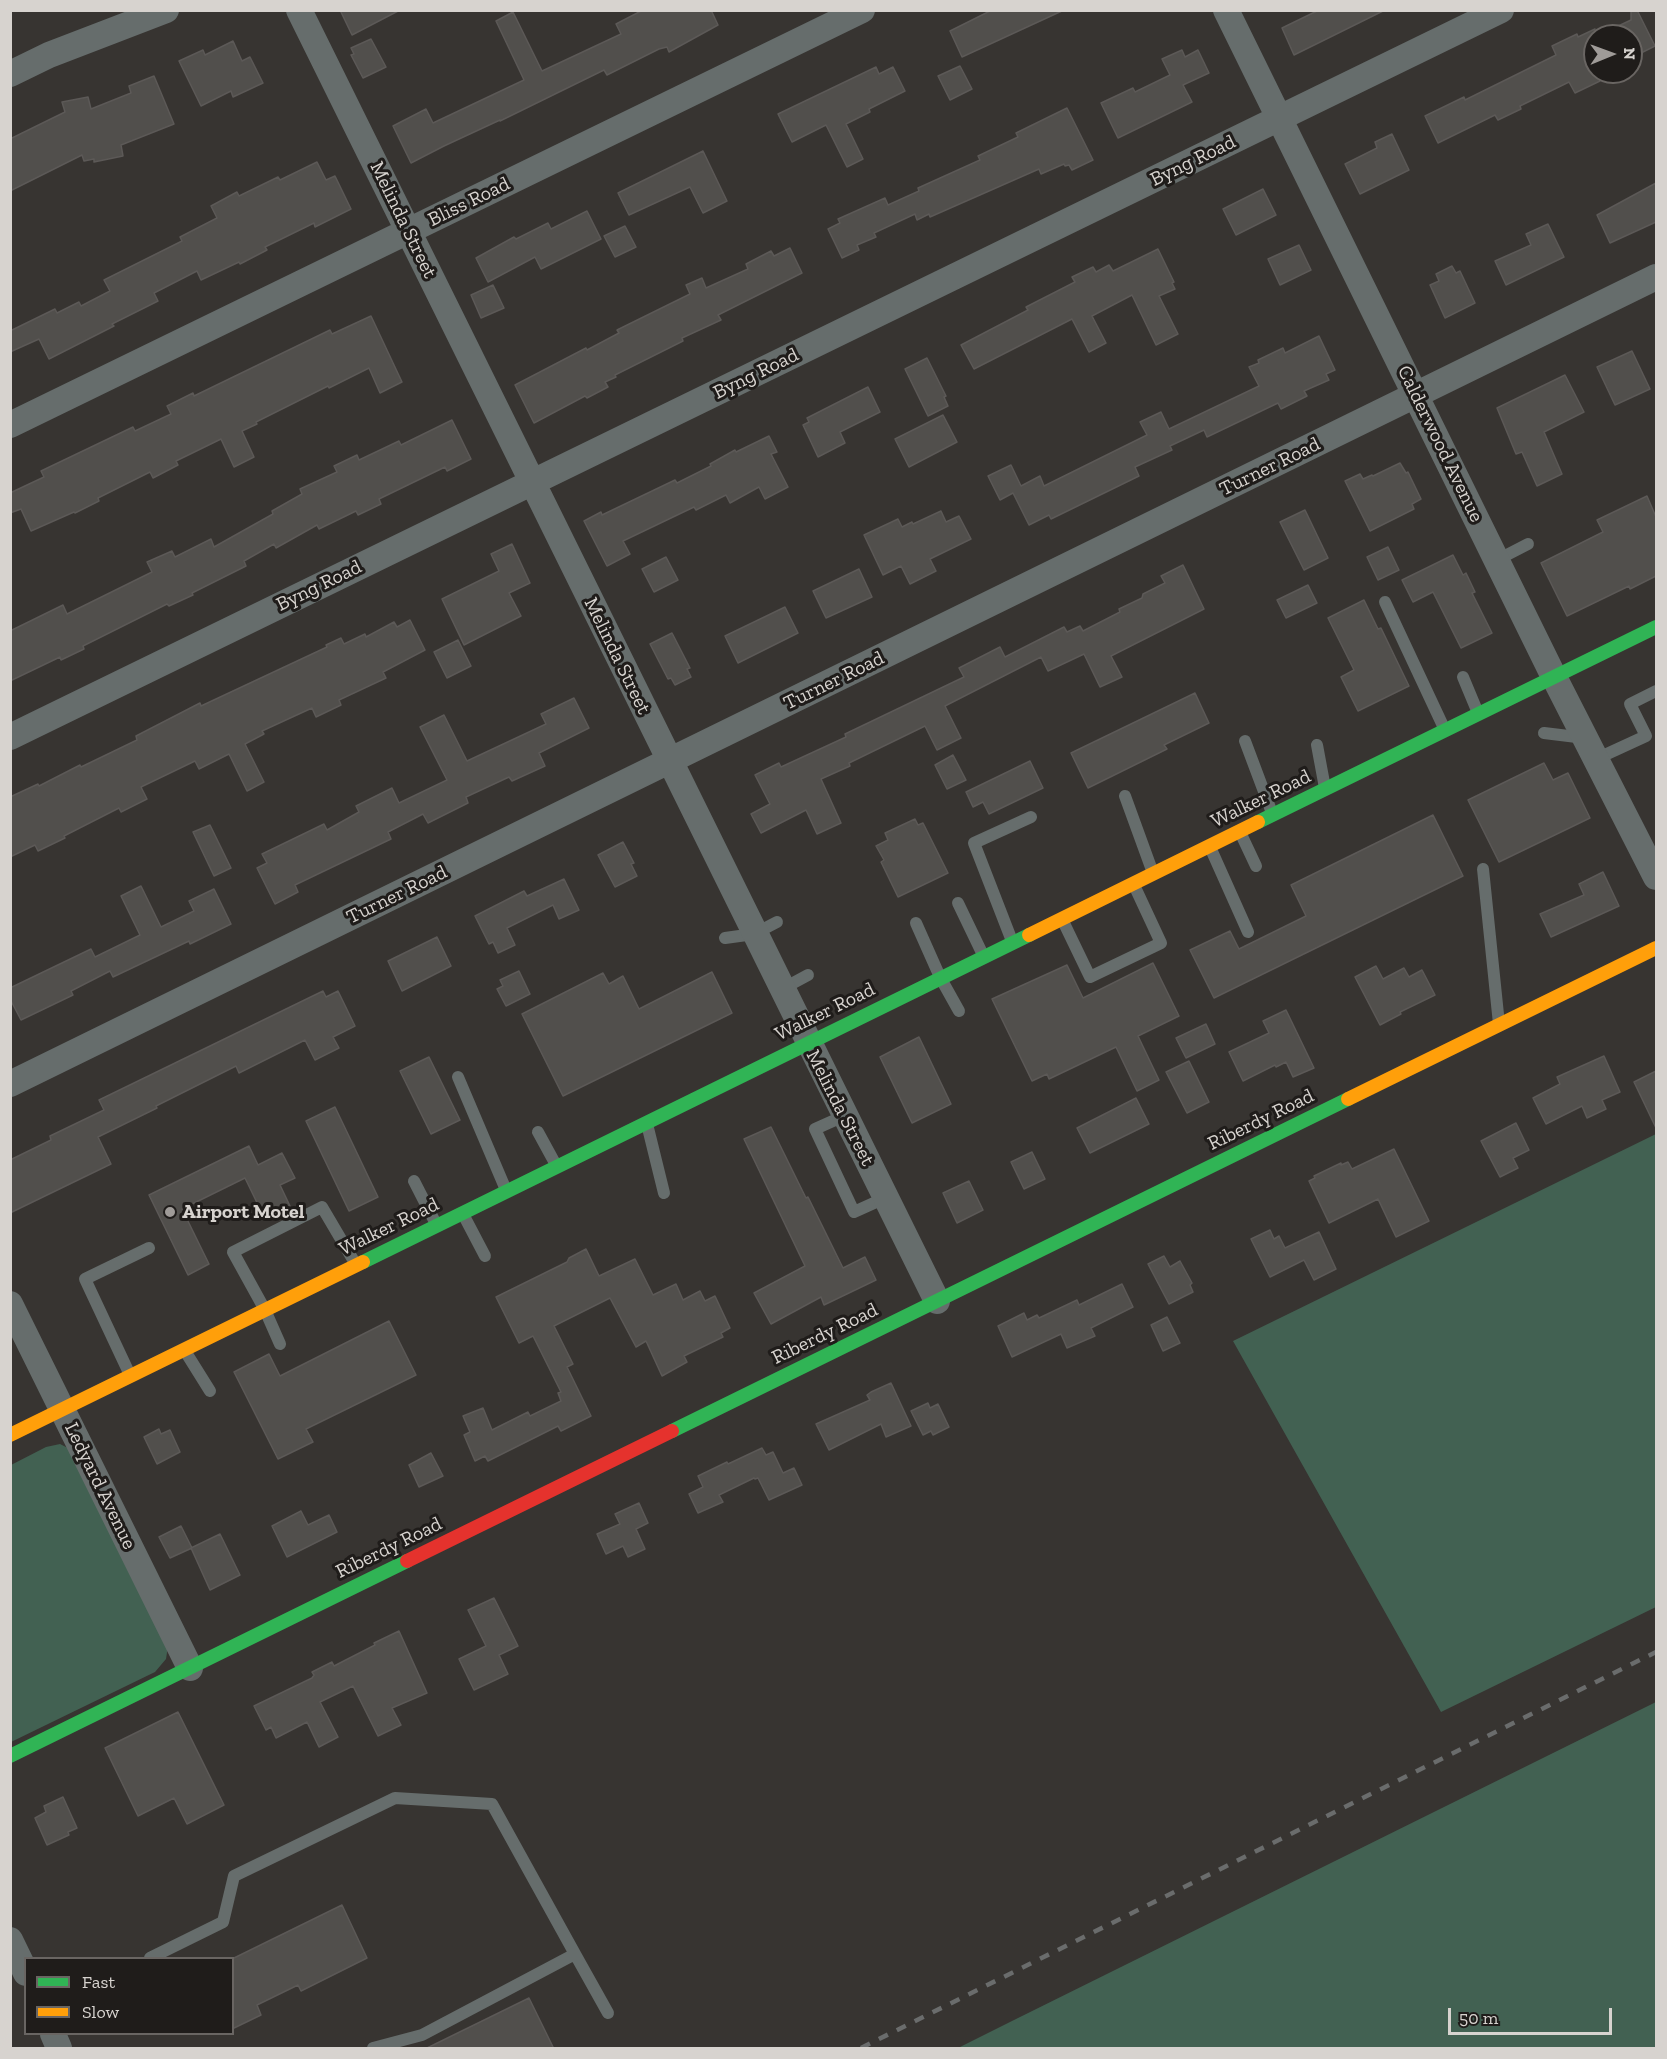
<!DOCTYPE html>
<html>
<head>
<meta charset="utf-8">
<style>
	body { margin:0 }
	#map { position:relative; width:1667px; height:2059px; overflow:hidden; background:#373431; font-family:"Zilla Slab",serif }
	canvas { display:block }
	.frame { position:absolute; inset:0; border:12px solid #d7d3cf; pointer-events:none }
	.legend { position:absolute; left:24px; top:1957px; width:210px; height:78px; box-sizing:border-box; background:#1f1c1a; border:2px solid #696562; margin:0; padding:8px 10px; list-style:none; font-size:18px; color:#d7d3cf }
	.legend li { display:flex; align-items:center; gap:12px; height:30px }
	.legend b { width:30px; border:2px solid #696562 }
	.north { position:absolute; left:1583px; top:24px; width:60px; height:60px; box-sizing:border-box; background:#1f1c1a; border:2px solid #696562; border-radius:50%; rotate:89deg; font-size:16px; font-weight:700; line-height:24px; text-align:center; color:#d7d3cf }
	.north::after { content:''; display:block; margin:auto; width:21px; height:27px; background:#9f9b98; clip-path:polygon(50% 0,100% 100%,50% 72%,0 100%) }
	.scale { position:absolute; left:1448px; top:2008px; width:164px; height:27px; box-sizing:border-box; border:3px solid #d7d3cf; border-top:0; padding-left:8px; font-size:18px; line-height:21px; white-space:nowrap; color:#d7d3cf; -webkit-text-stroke:4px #1f1c1a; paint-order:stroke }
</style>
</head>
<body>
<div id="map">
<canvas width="1667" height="2059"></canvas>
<div class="frame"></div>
<ul class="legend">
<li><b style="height:8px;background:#30b455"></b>Fast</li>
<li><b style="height:8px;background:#ff9f0a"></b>Slow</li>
</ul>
<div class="north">N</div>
<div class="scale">50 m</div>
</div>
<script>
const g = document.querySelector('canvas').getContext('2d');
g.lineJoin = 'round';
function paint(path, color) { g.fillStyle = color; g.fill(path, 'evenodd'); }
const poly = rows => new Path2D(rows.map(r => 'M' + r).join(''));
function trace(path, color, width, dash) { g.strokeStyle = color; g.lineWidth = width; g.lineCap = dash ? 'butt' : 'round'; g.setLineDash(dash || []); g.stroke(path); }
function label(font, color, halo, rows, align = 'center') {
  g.font = font + ' "Zilla Slab",serif'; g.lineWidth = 6; g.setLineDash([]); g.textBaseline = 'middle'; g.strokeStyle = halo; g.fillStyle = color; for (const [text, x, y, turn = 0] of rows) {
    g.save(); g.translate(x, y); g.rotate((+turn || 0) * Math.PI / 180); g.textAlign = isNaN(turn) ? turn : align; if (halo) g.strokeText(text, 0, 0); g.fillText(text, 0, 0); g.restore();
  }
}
const green = poly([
	[1656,1134,1656,1607,1441,1712,1233,1341],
	[60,1444,72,1450,168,1646,166,1659,155,1672,11,1742,11,1465,46,1447],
	[1656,1702,1656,2048,958,2048,1014,2020]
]);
const building = poly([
	[340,10,400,10,352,35,340,10],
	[643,10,711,10,718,25,669,52,667,47,659,49,607,75,604,70,500,121,500,120,444,146,411,163,393,126,426,109,433,123,524,80,496,21,513,12,542,71,621,34,616,24,643,10],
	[992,10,1064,10,962,57,950,31,992,10],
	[1319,10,1385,10,1294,55,1282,28,1319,10],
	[1631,10,1637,10,1655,46,1631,58,1631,36,1597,36,1631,20,1631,10],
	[1595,29,1595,72,1600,81,1575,93,1569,82,1520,106,1521,109,1498,120,1495,115,1438,143,1425,116,1464,97,1465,100,1556,55,1552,46,1577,34,1578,37,1595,29],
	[371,39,386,67,363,78,351,55,354,54,351,48,371,39],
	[233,41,242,61,250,57,263,83,233,97,231,91,201,106,179,61,203,50,205,55,233,41],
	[1182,50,1185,57,1198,50,1209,73,1183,85,1192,102,1118,138,1101,103,1133,88,1135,92,1170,75,1162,59,1182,50],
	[960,66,972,89,950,100,938,76,960,66],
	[876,67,879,74,893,67,905,91,869,109,870,112,846,124,863,159,847,167,826,125,792,142,778,114,876,67],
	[154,76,174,124,121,145,123,156,94,162,94,159,84,161,82,155,10,191,10,139,65,112,62,102,88,97,91,109,131,93,129,86,154,76],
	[1067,108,1093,160,1072,170,1069,165,1065,166,1064,164,1041,174,1039,169,930,217,929,214,917,220,915,214,874,233,876,237,857,245,859,250,842,258,828,229,840,223,838,219,885,198,888,205,919,191,918,188,980,160,978,156,1018,137,1016,133,1067,108],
	[1392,134,1409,170,1360,194,1345,164,1377,148,1375,142,1392,134],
	[703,151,727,201,703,213,690,187,629,215,618,193,703,151],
	[317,162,326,180,335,176,351,209,315,227,314,223,265,247,267,250,240,264,239,262,201,280,197,271,154,293,158,301,112,324,114,326,49,359,39,339,10,352,10,331,55,309,57,313,79,302,81,306,110,291,104,280,182,241,180,237,217,218,211,206,237,192,239,196,278,177,280,180,317,162],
	[1656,183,1656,222,1610,243,1597,215,1656,183],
	[1263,189,1276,215,1236,235,1223,209,1263,189],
	[587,211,601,239,541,269,535,257,488,282,476,258,514,237,516,239,548,223,551,229,587,211],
	[1548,224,1564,257,1506,285,1495,261,1531,245,1526,234,1548,224],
	[625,226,636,247,615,257,604,236,625,226],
	[1299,245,1311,270,1280,285,1268,259,1299,245],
	[790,248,802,273,718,315,721,320,682,338,683,341,615,375,616,377,605,382,608,387,587,398,585,396,534,423,515,385,586,348,587,350,619,333,617,330,690,294,686,285,702,278,706,288,748,269,746,264,771,251,774,256,790,248],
	[1158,249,1174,282,1172,283,1175,289,1159,296,1178,334,1156,345,1132,295,1092,316,1106,343,1089,352,1072,319,974,369,961,345,1028,310,1026,307,1075,282,1072,277,1093,267,1096,272,1109,265,1113,271,1158,249],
	[1452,266,1456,273,1460,271,1475,303,1445,318,1430,285,1439,281,1436,274,1452,266],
	[493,285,504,308,481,318,471,295,493,285],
	[371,316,402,382,380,393,369,368,329,388,328,386,256,422,257,424,242,431,254,457,234,467,221,439,176,461,178,465,153,478,150,472,98,498,99,501,75,513,74,512,31,531,21,509,10,513,10,493,44,477,41,471,133,427,135,431,171,414,167,406,193,393,194,396,330,330,332,334,371,316],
	[1319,336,1335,370,1326,374,1329,380,1304,391,1307,396,1281,409,1278,403,1207,437,1204,430,1170,446,1172,450,1135,467,1139,476,1051,519,1049,515,1029,525,1013,493,1000,500,988,476,1011,465,1021,486,1040,476,1044,486,1147,435,1140,422,1161,412,1169,429,1259,386,1249,367,1259,363,1258,360,1283,348,1285,353,1319,336],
	[1632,351,1650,389,1615,405,1597,367,1632,351],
	[927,358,946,396,944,397,948,406,928,416,905,369,927,358],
	[1565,375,1584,412,1544,432,1562,474,1537,486,1522,452,1516,454,1497,408,1565,375],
	[868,387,880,412,840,432,845,443,818,457,803,425,809,422,807,418,868,387],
	[943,415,957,442,909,467,895,439,943,415],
	[452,420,471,459,447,471,445,467,379,499,381,504,358,515,356,511,319,529,317,525,276,548,274,544,244,561,246,566,192,593,193,595,169,606,167,604,83,646,84,649,61,660,60,657,10,681,10,631,63,605,67,614,152,572,147,562,172,551,175,557,211,539,214,547,273,514,272,511,302,494,300,489,337,472,334,466,357,455,359,460,399,441,401,445,452,420],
	[769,436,777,452,771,454,788,487,765,499,759,487,730,503,726,495,696,510,694,507,623,541,630,554,607,566,584,521,601,512,602,515,675,480,677,483,711,466,710,464,735,450,736,452,769,436],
	[1400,463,1406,473,1408,472,1421,499,1412,504,1414,509,1370,531,1345,481,1360,474,1363,479,1372,475,1373,476,1400,463],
	[1647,496,1656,517,1656,576,1630,589,1629,586,1567,616,1541,563,1603,532,1597,520,1647,496],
	[1305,510,1328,558,1304,570,1280,522,1305,510],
	[941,511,946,522,959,516,971,539,930,559,936,571,910,584,901,566,883,575,864,535,898,519,902,527,912,522,913,524,941,511],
	[512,544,530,583,509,593,521,616,464,645,442,599,499,571,491,554,512,544],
	[1388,547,1399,570,1378,580,1367,557,1388,547],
	[1453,555,1463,575,1466,573,1475,592,1472,593,1492,633,1461,648,1433,592,1413,602,1402,580,1453,555],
	[666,557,678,580,654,592,642,569,666,557],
	[1183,565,1204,609,1111,656,1122,677,1100,687,1084,654,1048,671,1041,657,945,706,961,738,937,750,925,726,849,763,850,766,821,779,841,823,817,834,806,810,761,833,751,814,770,804,755,775,779,763,781,767,846,737,845,734,964,677,959,668,1000,647,1005,657,1064,627,1067,632,1080,626,1083,631,1120,612,1119,609,1142,598,1143,594,1165,583,1161,576,1183,565],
	[859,569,872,597,826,618,813,591,859,569],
	[1308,585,1317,603,1286,618,1277,600,1308,585],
	[1364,600,1378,629,1381,628,1409,686,1358,711,1341,677,1354,670,1328,618,1364,600],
	[785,607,798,633,738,663,725,636,785,607],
	[410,620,425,650,383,672,386,678,339,700,341,705,316,717,312,708,262,731,264,734,245,744,264,782,247,791,229,754,199,769,195,761,141,787,147,799,121,812,119,808,64,836,65,838,38,851,35,845,10,857,10,797,38,784,39,786,80,765,81,767,137,740,136,736,200,703,201,706,327,647,326,645,341,638,344,644,365,634,366,637,394,622,397,627,410,620],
	[672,633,690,668,687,669,691,677,675,685,671,678,668,679,650,644,672,633],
	[458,640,471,666,447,678,434,652,458,640],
	[1195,693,1209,723,1164,745,1167,749,1088,788,1071,753,1195,693],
	[574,698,589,728,539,753,545,766,512,781,509,777,466,797,468,803,428,823,423,814,388,832,391,839,295,885,298,892,275,904,257,868,267,863,262,854,324,824,327,830,359,812,356,806,392,788,399,803,447,780,420,727,444,715,467,761,546,724,541,714,574,698],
	[953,755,966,780,947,789,935,765,953,755],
	[1030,761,1043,788,989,814,983,802,973,807,966,792,1030,761],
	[1544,763,1553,780,1568,773,1590,818,1499,862,1468,800,1544,763],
	[1433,815,1463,876,1214,998,1190,950,1230,931,1239,949,1306,916,1291,885,1433,815],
	[915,819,918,825,923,823,948,873,898,897,881,862,884,860,876,846,888,840,885,833,915,819],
	[210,825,231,868,214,876,193,832,210,825],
	[623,842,634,863,631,864,637,876,615,887,598,855,623,842],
	[1603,872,1619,906,1551,937,1540,914,1584,895,1579,884,1603,872],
	[564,879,579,910,559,919,553,905,507,928,515,945,498,953,493,942,489,944,475,916,524,891,527,896,564,879],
	[141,886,161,927,194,911,189,901,214,889,231,924,190,944,189,941,113,977,110,971,71,991,73,995,21,1020,10,999,10,988,91,949,95,957,140,935,121,896,141,886],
	[437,937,451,966,402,991,388,961,437,937],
	[1153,963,1179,1016,1138,1036,1159,1080,1137,1091,1116,1047,1049,1079,1047,1074,1032,1081,992,999,1067,965,1083,998,1153,963],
	[1376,966,1383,979,1404,968,1409,977,1422,970,1435,995,1400,1012,1401,1014,1380,1025,1355,977,1376,966],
	[519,971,530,994,506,1006,497,989,503,986,500,980,519,971],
	[712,972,732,1013,563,1096,522,1014,603,973,609,984,623,976,639,1009,712,972],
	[323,991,326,997,338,991,355,1026,333,1037,339,1048,315,1060,305,1040,239,1073,236,1066,156,1106,157,1108,98,1137,111,1164,10,1213,10,1160,51,1140,50,1136,104,1110,99,1100,323,991],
	[1286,1010,1314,1068,1293,1077,1286,1062,1276,1067,1275,1065,1243,1081,1229,1052,1269,1033,1263,1021,1286,1010],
	[1206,1024,1215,1044,1186,1058,1176,1038,1206,1024],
	[919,1037,951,1104,912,1123,880,1057,919,1037],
	[1604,1056,1620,1092,1602,1100,1606,1109,1587,1118,1582,1106,1546,1124,1533,1098,1560,1084,1557,1077,1604,1056],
	[429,1057,460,1120,431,1134,400,1071,429,1057],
	[1189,1061,1209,1102,1187,1113,1166,1072,1189,1061],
	[1656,1071,1656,1128,1634,1082,1656,1071],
	[1136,1098,1149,1124,1090,1153,1077,1128,1136,1098],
	[335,1107,378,1197,349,1211,306,1121,335,1107],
	[1516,1123,1529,1150,1513,1158,1518,1168,1500,1177,1481,1141,1516,1123],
	[771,1127,806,1198,808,1197,843,1268,865,1257,876,1280,824,1305,821,1297,771,1324,754,1293,805,1266,744,1139,771,1127],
	[249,1146,258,1165,282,1153,295,1178,280,1185,290,1206,270,1215,268,1210,262,1213,245,1178,182,1209,209,1264,188,1275,149,1195,249,1146],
	[1394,1149,1429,1221,1396,1237,1378,1199,1329,1223,1309,1181,1315,1178,1314,1176,1341,1163,1341,1165,1348,1162,1352,1169,1394,1149],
	[1032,1152,1045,1179,1024,1189,1011,1162,1032,1152],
	[969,1181,983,1210,957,1223,943,1193,969,1181],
	[1270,1230,1274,1239,1279,1236,1285,1248,1319,1232,1336,1269,1314,1280,1304,1260,1270,1277,1251,1239,1270,1230],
	[586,1249,599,1276,635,1259,653,1295,676,1284,683,1300,700,1291,705,1301,715,1296,730,1328,721,1333,723,1337,684,1356,687,1362,662,1376,646,1341,636,1347,610,1298,554,1326,573,1364,567,1367,591,1416,561,1431,558,1426,488,1461,485,1456,475,1461,464,1435,470,1432,463,1416,483,1408,492,1430,528,1412,530,1416,561,1401,558,1393,561,1392,533,1336,519,1343,496,1297,567,1262,569,1258,586,1249],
	[1164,1256,1170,1267,1180,1261,1192,1283,1190,1285,1193,1292,1169,1304,1148,1264,1164,1256],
	[1122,1284,1133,1307,1091,1328,1095,1336,1067,1348,1061,1334,1012,1357,998,1326,1024,1313,1027,1320,1037,1315,1039,1318,1077,1300,1079,1305,1122,1284],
	[1167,1317,1180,1343,1163,1351,1151,1325,1167,1317],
	[389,1321,416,1375,306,1429,313,1442,278,1459,234,1372,269,1354,280,1376,389,1321],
	[891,1383,911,1426,886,1437,881,1424,829,1450,816,1424,870,1400,867,1395,871,1392,891,1383],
	[928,1403,930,1408,938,1404,949,1427,933,1435,931,1431,923,1435,911,1411,928,1403],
	[159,1429,161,1434,170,1430,180,1452,157,1464,144,1437,159,1429],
	[762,1448,766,1455,773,1452,783,1473,794,1468,802,1485,769,1500,758,1478,755,1479,754,1478,719,1495,723,1502,698,1513,689,1494,703,1487,698,1476,727,1462,728,1464,762,1448],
	[431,1453,443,1476,419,1487,409,1465,431,1453],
	[639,1503,648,1523,636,1529,645,1549,628,1557,623,1546,606,1554,597,1534,620,1524,615,1514,639,1503],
	[301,1511,308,1525,329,1515,337,1532,287,1557,272,1526,301,1511],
	[181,1526,192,1548,170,1558,159,1537,181,1526],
	[220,1534,240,1575,210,1590,191,1548,220,1534],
	[494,1598,518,1646,499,1655,508,1674,474,1690,459,1659,486,1646,468,1610,494,1598],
	[399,1631,427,1693,392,1708,401,1725,378,1736,353,1686,320,1702,338,1737,319,1747,307,1722,276,1738,271,1727,266,1730,254,1706,312,1678,314,1675,312,1672,332,1662,334,1666,375,1645,374,1643,399,1631],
	[178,1712,224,1805,187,1824,174,1798,138,1816,105,1748,178,1712],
	[63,1797,77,1828,68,1832,69,1835,47,1845,35,1818,46,1812,44,1806,63,1797],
	[342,1905,367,1958,301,1991,298,1985,257,2005,261,2015,232,2029,232,1959,342,1905],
	[529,1998,554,2049,425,2049,529,1998]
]);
const lane = poly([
	[1497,560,1528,544],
	[1385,602,1444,728],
	[1463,677,1478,713],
	[1544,733,1585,738],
	[1245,741,1272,813],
	[1317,745,1325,788],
	[1596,759,1646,736,1630,704,1656,691],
	[1125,796,1153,873],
	[1240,832,1256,866],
	[1210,847,1248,932],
	[1483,869,1499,1024],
	[958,903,983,955],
	[1062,919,1090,977,1161,943,1134,885],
	[916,923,940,977,959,1011],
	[725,938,754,934,777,922],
	[1012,941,974,843,1031,817],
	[782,989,808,975],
	[458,1077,506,1190],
	[844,1116,815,1129,854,1212,885,1198],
	[647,1124,664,1193],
	[538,1132,556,1165],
	[414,1181,436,1224],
	[463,1214,485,1256],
	[280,1344,265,1310,233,1252,322,1207,355,1263],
	[185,1351,210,1391],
	[130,1375,85,1279,149,1248],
	[575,1954,608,2013],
	[150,1958,223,1922,234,1876,395,1798,492,1804,575,1954,422,2035,373,2048]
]);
const street = poly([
	[299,10,937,1301],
	[1226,10,1554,677,1656,877],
	[10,74,49,55,166,10],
	[10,425,862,10],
	[10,737,1501,10],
	[10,1084,1656,277],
	[10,1304,190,1668],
	[10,1940,26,1973],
	[53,2034,59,2048]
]);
const fast = poly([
	[1258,822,1656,627],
	[363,1262,1029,935],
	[672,1431,1348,1099],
	[10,1756,407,1561]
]);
const slow = poly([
	[1029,935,1258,822],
	[1348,1099,1656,948],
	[10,1435,363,1262]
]);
const jam = poly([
	[407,1561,672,1431]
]);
const rail = poly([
	[861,2048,1656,1652]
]);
const markers = [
	[170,1212,6,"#9f9b98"]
];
const streetNames = [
	["Byng Road",1193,161,-26],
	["Bliss Road",469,202,-26],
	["Melinda Street",403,220,64],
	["Byng Road",756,374,-26],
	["Calderwood Avenue",1440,444,64],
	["Turner Road",1270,467,-26],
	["Byng Road",319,586,-26],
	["Melinda Street",617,656,64],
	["Turner Road",834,681,-26],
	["Walker Road",1261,799,-26],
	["Turner Road",397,895,-26],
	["Walker Road",825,1012,-26],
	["Melinda Street",840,1108,63],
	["Riberdy Road",1261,1120,-26],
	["Walker Road",389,1227,-26],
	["Riberdy Road",825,1334,-26],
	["Ledyard Avenue",100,1486,64],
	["Riberdy Road",389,1548,-26]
];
const poiNames = [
	["Airport Motel",182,1212]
];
paint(green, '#426152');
paint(building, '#514f4c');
trace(building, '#5c5957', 1.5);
trace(lane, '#666d6c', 12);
trace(street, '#666d6c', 26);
trace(fast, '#30b455', 14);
trace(slow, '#ff9f0a', 14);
trace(jam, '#e5322d', 14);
trace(rail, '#6a6c6c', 4.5, [10, 10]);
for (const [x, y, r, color] of markers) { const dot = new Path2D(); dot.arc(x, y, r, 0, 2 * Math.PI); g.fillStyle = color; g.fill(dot); trace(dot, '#1f1c1a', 2); }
label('20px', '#d7d3cf', '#1f1c1a', streetNames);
label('bold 20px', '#d7d3cf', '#1f1c1a', poiNames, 'left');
</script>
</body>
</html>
